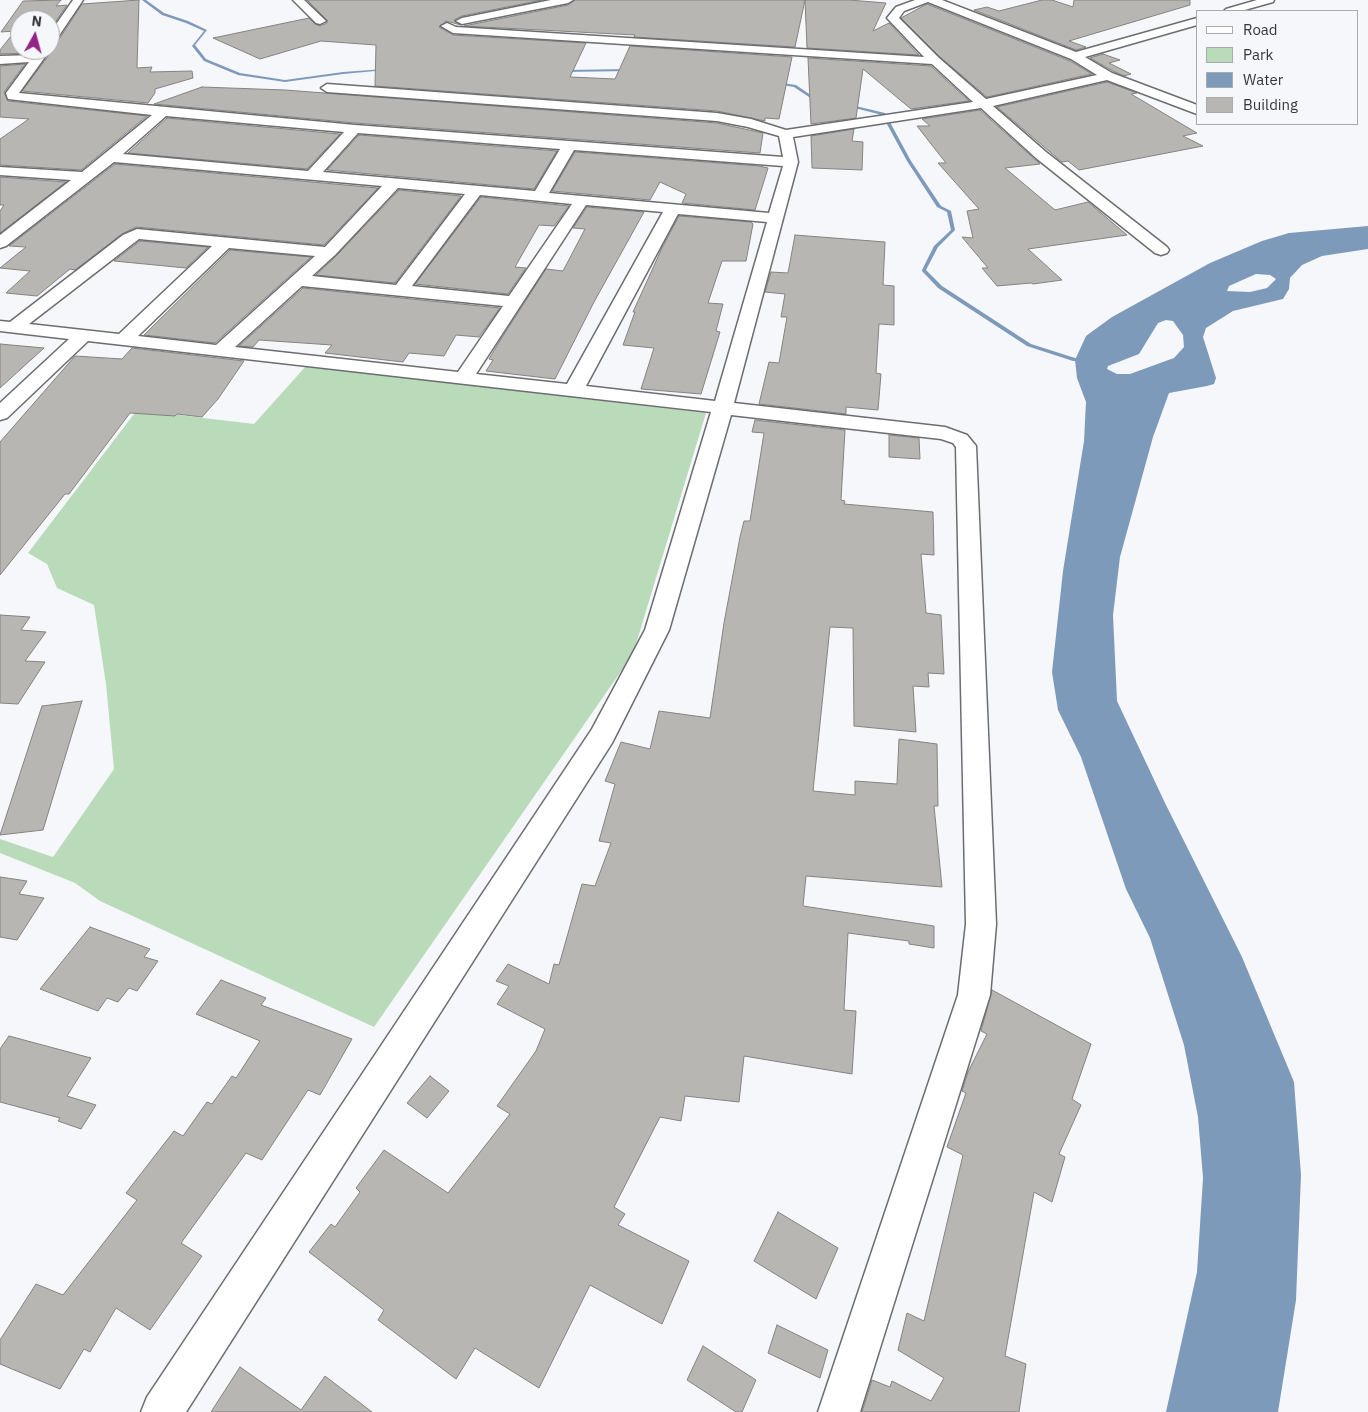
<!DOCTYPE html>
<html>
<head>
<meta charset="utf-8">
<style>
	body { margin:0 }
	#map { position:relative; width:1368px; height:1412px; overflow:hidden; background:#f6f7fb; font-family:"IBM Plex Sans",sans-serif }
	canvas { display:block }
	.legend { position:absolute; left:1196px; top:10px; width:162px; height:115px; box-sizing:border-box; background:#f6f7fb; border:1px solid #a9aaad; margin:0; padding:6px 9px; list-style:none; font-size:15px; color:#363738 }
	.legend li { display:flex; align-items:center; gap:10px; height:25px }
	.legend b { width:25px; border:1px solid #a9aaad }
	.north { position:absolute; left:10px; top:10px; width:50px; height:50px; box-sizing:border-box; background:#f6f7fb; border:1px solid #a9aaad; border-radius:50%; rotate:7deg; font-size:14px; font-weight:700; line-height:20px; text-align:center; color:#363738 }
	.north::after { content:''; display:block; margin:auto; width:18px; height:22px; background:#922485; clip-path:polygon(50% 0,100% 100%,50% 72%,0 100%) }
</style>
</head>
<body>
<div id="map">
<canvas width="1368" height="1412"></canvas>
<ul class="legend">
<li><b style="height:6px;background:#fff"></b>Road</li>
<li><b style="height:14px;background:#badbba"></b>Park</li>
<li><b style="height:14px;background:#7e9aba"></b>Water</li>
<li><b style="height:14px;background:#b8b6b3"></b>Building</li>
</ul>
<div class="north">N</div>
</div>
<script>
const g = document.querySelector('canvas').getContext('2d');
g.lineJoin = 'round';
function paint(path, color) { g.fillStyle = color; g.fill(path, 'evenodd'); }
const poly = rows => new Path2D(rows.map(r => 'M' + r).join(''));
function trace(path, color, width, dash) { g.strokeStyle = color; g.lineWidth = width; g.lineCap = dash ? 'butt' : 'round'; g.setLineDash(dash || []); g.stroke(path); }
const green = poly([
	[306,366,706,413,633,654,374,1027,100,901,75,883,0,853,0,839,53,857,114,769,106,684,94,605,57,588,47,564,28,553,137,410,254,424]
]);
const water = poly([
	[1368,226,1368,249,1322,256,1302,265,1290,278,1289,289,1283,299,1233,311,1206,328,1203,337,1216,378,1214,384,1207,386,1169,393,1153,437,1120,557,1113,615,1117,701,1165,803,1242,957,1294,1082,1301,1175,1296,1300,1278,1412,1166,1412,1197,1272,1203,1178,1198,1117,1184,1045,1150,938,1126,889,1081,757,1058,710,1052,672,1063,571,1084,441,1086,402,1077,378,1075,360,1086,336,1112,317,1210,263,1262,241,1289,233],
	[1256,274,1270,275,1276,279,1267,288,1250,292,1227,291,1229,286],
	[1166,320,1173,321,1183,335,1184,347,1174,358,1130,374,1117,374,1107,369,1108,366,1139,354,1158,323]
]);
const stream = poly([
	[142,0,146,0,164,13,188,21,207,30,195,45,206,59,240,73,285,80,343,72,384,69,386,70,343,74,285,82,238,75,204,61,192,46,204,31,186,23,162,15,142,0],
	[630,69,631,71,564,72,562,71,564,70,630,69],
	[776,82,796,85,818,100,815,101,794,87,776,84,776,82],
	[847,104,885,113,911,161,941,206,951,211,955,230,938,247,926,270,942,286,1031,344,1075,358,1085,359,1085,361,1073,361,1027,346,938,288,922,271,922,270,934,246,951,230,947,212,937,207,907,161,882,115,847,106,847,104]
]);
const building = poly([
	[61,0,56,6,67,5,50,30,50,20,20,20,20,50,36,50,33,53,0,54,0,50,15,31,1,32,23,1,61,0],
	[139,0,137,68,152,67,150,72,192,71,193,78,155,89,155,93,148,103,22,91,52,51,50,47,56,44,82,4,139,0],
	[307,0,542,0,462,16,454,20,461,25,446,21,439,27,453,35,586,43,570,77,615,79,630,46,792,57,779,119,765,118,765,121,717,111,375,86,376,45,321,41,260,59,213,38,309,18,315,24,320,26,327,23,327,20,307,0],
	[575,0,805,0,795,47,634,37,635,35,464,26,568,5,575,0],
	[805,0,849,0,886,3,873,31,889,23,919,55,807,48,805,0],
	[1042,0,1052,0,1073,7,1074,0,1190,0,1190,5,1069,41,1086,47,1076,50,974,10,987,7,999,11,1042,0],
	[927,4,1070,61,1092,74,987,97,940,57,901,18,927,4],
	[1103,54,1120,60,1109,63,1131,74,1124,76,1113,71,1090,58,1103,54],
	[808,58,931,66,969,101,911,109,863,69,856,118,811,124,808,58],
	[25,64,4,92,8,101,147,116,81,170,0,165,0,139,29,119,0,117,0,66,25,64],
	[1107,82,1137,93,1131,94,1197,133,1183,136,1203,146,1079,170,1068,161,1062,162,997,107,1107,82],
	[202,87,285,90,717,123,763,133,760,153,355,123,154,104,202,87],
	[980,110,1040,164,1005,168,1055,210,1088,202,1127,235,1028,249,1062,280,1033,284,1031,283,997,286,982,268,988,268,962,237,973,238,967,211,979,209,938,163,946,163,917,126,930,126,922,119,980,110],
	[167,118,340,134,307,169,128,153,167,118],
	[854,129,852,141,863,142,862,170,812,168,811,136,854,129],
	[359,135,557,151,534,189,327,170,359,135],
	[575,152,759,166,768,168,755,210,682,203,686,194,660,182,650,200,552,191,575,152],
	[115,164,378,188,324,245,136,227,122,234,75,270,70,269,37,296,6,293,30,271,0,268,26,247,9,246,115,164],
	[0,177,66,182,0,233,0,211,4,205,0,205,0,177],
	[399,190,461,196,395,283,316,275,336,256,399,190],
	[481,197,569,206,554,226,539,225,515,267,526,268,508,294,415,284,481,197],
	[587,207,644,212,594,302,555,379,486,371,493,360,489,359,501,339,546,269,563,271,585,229,573,228,587,207],
	[679,216,751,222,753,224,746,261,722,261,708,303,723,304,716,331,720,332,701,394,641,389,654,348,623,345,635,312,633,312,662,248,679,216],
	[795,235,885,242,883,285,894,286,894,325,879,324,876,373,881,374,878,410,846,407,846,414,759,404,769,362,779,363,787,317,781,317,785,294,765,292,771,272,788,273,795,235],
	[140,241,208,247,186,268,114,261,140,241],
	[230,250,311,257,215,343,144,335,230,250],
	[303,288,500,308,479,337,456,335,444,356,409,353,403,362,325,353,332,345,259,340,253,347,239,346,303,288],
	[0,344,44,348,0,388,0,344],
	[132,348,244,361,218,399,202,417,177,414,175,416,130,413,69,494,65,494,0,575,0,442,75,356,122,359,132,348],
	[755,420,845,430,841,500,845,501,844,504,933,512,934,555,921,554,926,613,941,615,944,674,928,673,929,687,913,686,916,732,854,726,853,628,830,627,813,791,855,795,855,781,897,784,899,739,937,744,938,806,934,806,942,887,806,876,803,906,934,926,934,948,909,944,909,941,848,933,844,1010,856,1011,852,1074,744,1056,739,1102,685,1096,681,1121,660,1117,614,1207,625,1214,618,1225,689,1261,662,1324,590,1285,539,1388,475,1348,456,1379,378,1320,384,1310,309,1252,331,1224,335,1227,360,1192,356,1188,384,1150,448,1193,510,1114,497,1106,536,1051,545,1029,497,1004,509,986,496,981,508,964,549,984,554,964,559,965,582,884,595,886,611,843,599,841,615,784,605,781,621,742,650,749,659,711,710,718,724,623,740,537,744,521,750,521,764,433,752,432,755,420],
	[889,435,919,438,920,459,889,457,889,435],
	[0,615,30,617,21,630,46,632,25,661,45,662,18,704,0,703,0,615],
	[82,701,43,830,0,835,42,706,82,701],
	[0,877,27,881,19,894,44,898,17,940,0,937,0,877],
	[90,927,150,949,144,957,158,961,137,991,129,988,118,1002,107,998,98,1011,40,989,90,927],
	[221,980,266,998,261,1005,352,1039,320,1095,308,1090,262,1160,246,1153,181,1243,202,1256,150,1330,116,1308,90,1352,84,1349,60,1389,0,1364,0,1340,36,1284,63,1295,137,1200,126,1193,174,1131,183,1136,207,1102,212,1104,232,1076,236,1078,260,1041,196,1014,221,980],
	[992,990,1091,1044,1072,1099,1081,1105,1059,1154,1065,1157,1052,1202,1034,1192,1005,1356,1026,1364,1019,1412,862,1412,872,1380,890,1387,892,1381,931,1401,944,1378,898,1350,907,1313,924,1321,963,1155,947,1147,966,1093,962,1091,968,1072,987,1034,981,1031,992,990],
	[9,1036,91,1058,67,1096,96,1105,81,1129,58,1121,60,1118,0,1102,0,1049,9,1036],
	[430,1076,449,1091,427,1118,407,1103,430,1076],
	[778,1212,838,1248,816,1299,754,1261,778,1212],
	[777,1325,828,1350,820,1378,768,1353,777,1325],
	[703,1346,756,1380,742,1412,736,1412,687,1380,703,1346],
	[240,1367,301,1410,325,1376,372,1412,211,1412,240,1367]
]);
const minor = poly([
	[73,0,83,0,54,43,50,45,50,33,73,0],
	[293,0,304,0,326,21,320,24,316,23,293,0],
	[551,0,573,0,568,3,462,24,456,21,462,18,551,0],
	[915,0,942,0,1076,52,1197,18,1197,25,1085,57,1112,73,1197,105,1197,114,1107,80,993,106,1046,152,1167,247,1169,250,1167,253,1161,255,1155,253,1036,158,981,108,793,137,798,162,734,403,945,427,967,435,976,446,996,924,990,995,860,1412,818,1412,958,995,966,924,956,447,953,443,941,439,731,415,669,630,612,743,186,1412,141,1412,147,1397,592,729,645,630,711,412,88,341,7,418,0,420,0,403,69,339,0,331,0,321,10,322,123,235,137,229,325,247,382,186,114,162,6,246,0,248,0,235,71,180,0,175,0,167,82,172,152,115,8,99,6,93,29,62,0,64,0,56,34,55,38,50,50,50,19,93,355,125,783,157,779,136,748,127,717,121,327,92,321,88,327,84,717,113,751,119,786,130,973,102,932,64,453,33,441,26,447,23,456,27,924,57,887,18,896,7,915,0],
	[928,2,1071,59,1097,75,986,99,939,58,899,18,904,11,928,2],
	[166,116,344,132,308,171,123,154,166,116],
	[358,133,560,149,535,191,323,172,358,133],
	[574,150,783,166,769,213,549,193,574,150],
	[398,188,465,194,396,285,312,276,335,255,398,188],
	[480,195,572,204,509,296,412,286,480,195],
	[586,205,663,212,567,384,476,374,586,205],
	[678,214,767,222,715,401,586,386,678,214],
	[139,239,212,246,119,334,29,324,139,239],
	[229,248,315,256,216,345,138,336,229,248],
	[302,286,503,306,458,372,235,347,302,286],
	[1257,0,1274,0,1273,2,1241,11,1224,11,1226,9,1257,0]
]);
paint(green, '#badbba');
paint(water, '#7e9aba');
paint(stream, '#7e9aba');
paint(building, '#b8b6b3');
trace(building, '#858380', 1);
trace(minor, '#6c6d71', 3);
paint(minor, '#fff');
</script>
</body>
</html>
